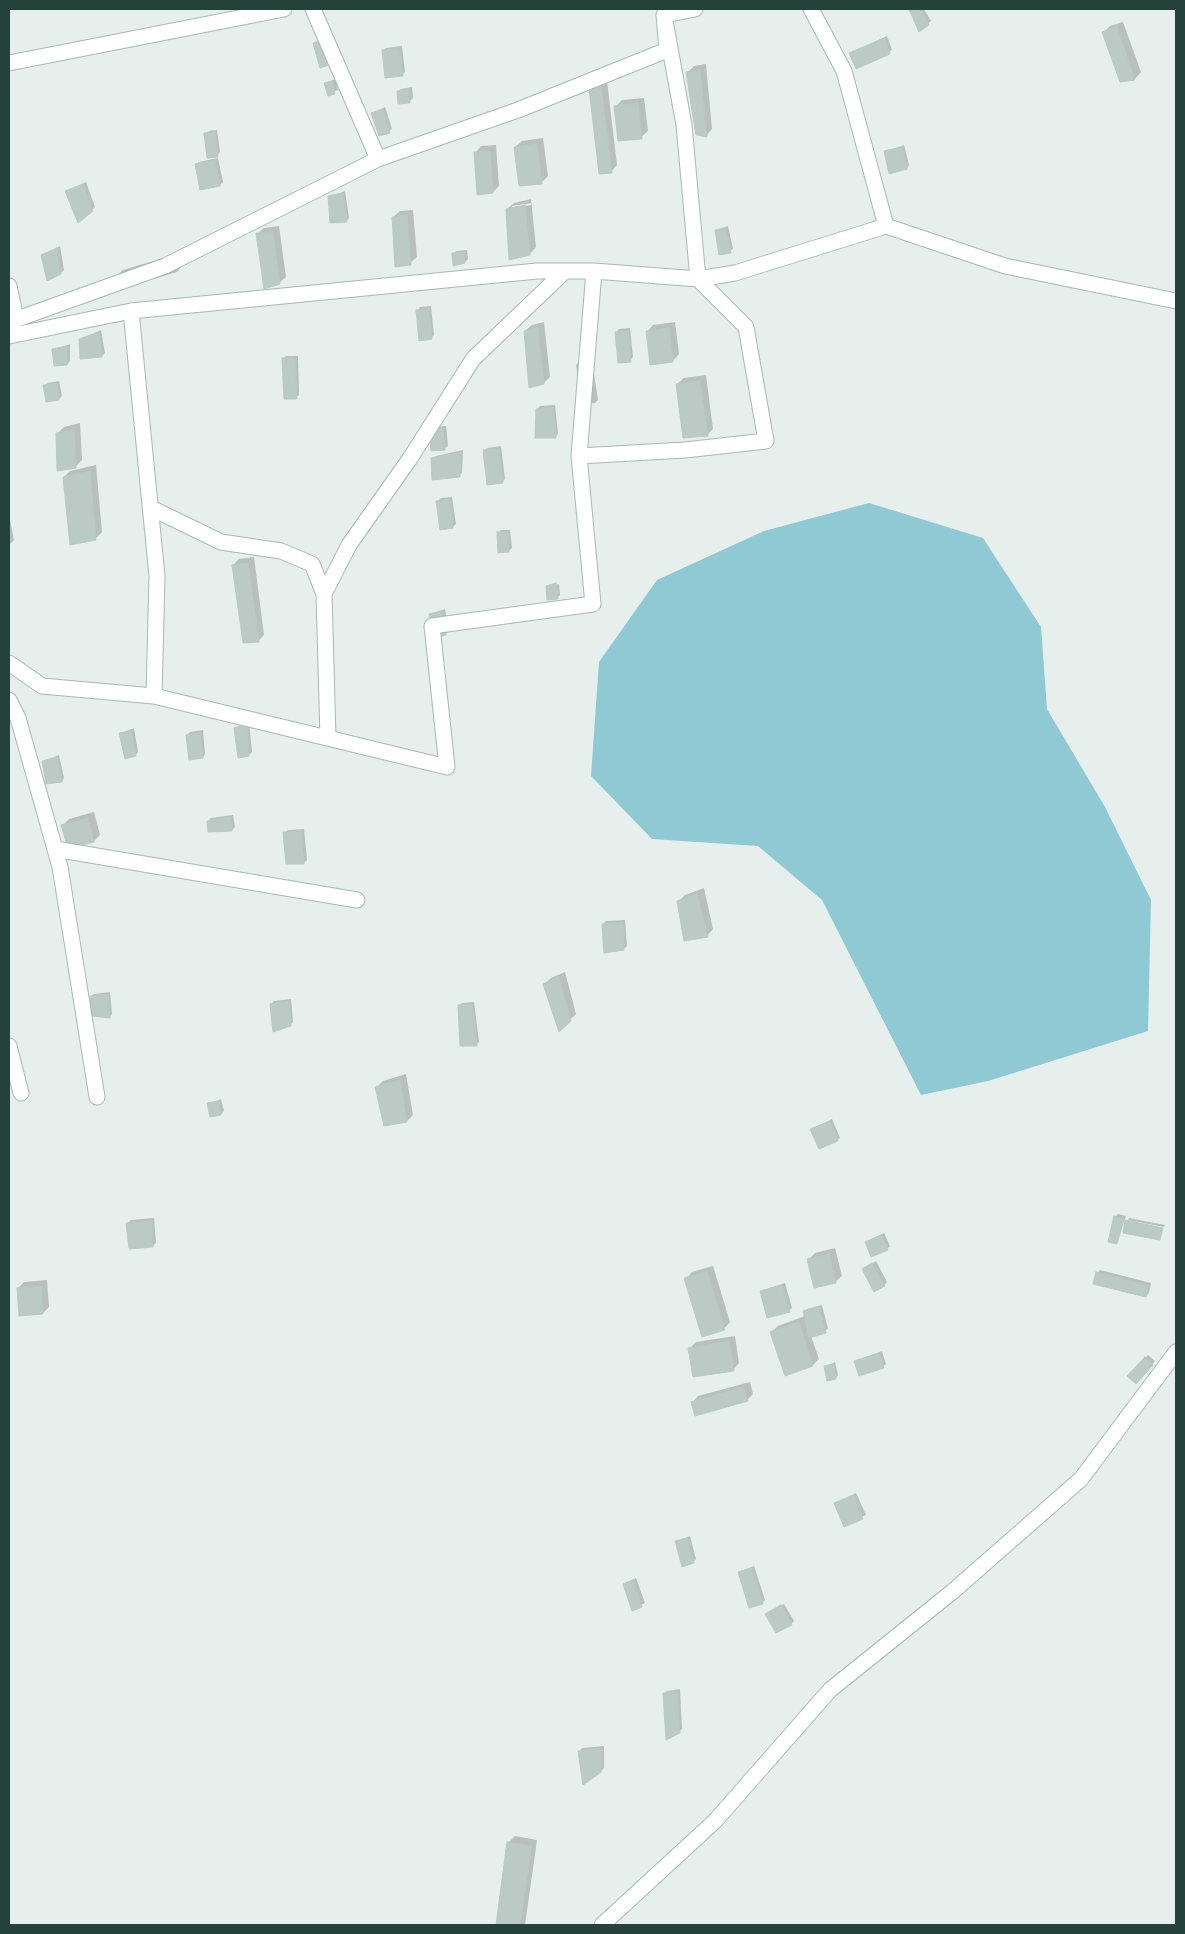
<!DOCTYPE html>
<html>
<head>
<meta charset="utf-8">
<style>
	body { margin:0 }
	#map { position:relative; width:1185px; height:1934px; overflow:hidden; background:#e6efeb; font-family:Barlow,sans-serif }
	canvas { display:block }
	.frame { position:absolute; inset:0; border:10px solid #24423a; pointer-events:none }
</style>
</head>
<body>
<div id="map">
<canvas width="1185" height="1934"></canvas>
<div class="frame"></div>
</div>
<script>
const g = document.querySelector('canvas').getContext('2d');
g.lineJoin = 'round';
function paint(path, color) { g.fillStyle = color; g.fill(path, 'evenodd'); }
const poly = rows => new Path2D(rows.map(r => 'M' + r).join(''));
function trace(path, color, width, dash) { g.strokeStyle = color; g.lineWidth = width; g.lineCap = dash ? 'butt' : 'round'; g.setLineDash(dash || []); g.stroke(path); }
const water = poly([
	[869,503,983,538,1041,627,1047,709,1105,807,1151,900,1148,1031,988,1081,921,1095,822,900,758,846,652,839,591,776,599,662,657,580,764,531]
]);
const shadow = poly([
	[910,9,924,9,931,21,919,30],
	[1123,22,1141,72,1135,79,1121,80,1104,32,1110,26],
	[887,36,892,50,857,67,851,54],
	[402,46,405,72,402,75,383,50,386,48],
	[706,64,712,129,706,136,688,72,694,66],
	[335,79,338,90,328,94,325,84],
	[607,81,617,165,611,172,590,88],
	[412,87,413,98,410,101,399,103,398,91,401,89],
	[644,98,648,131,641,137,615,107,622,100],
	[385,107,392,129,380,135,373,113],
	[217,130,220,152,217,155,206,134,209,131],
	[543,138,548,176,542,182,515,147,522,141],
	[496,145,499,186,493,192,475,153,481,146],
	[904,145,909,165,907,168,885,152],
	[218,158,223,182,220,185,197,164,199,162],
	[86,182,95,207,92,210,67,192],
	[345,191,349,218,346,221,329,197],
	[531,199,536,247,530,254,507,209,514,203],
	[531,203,531,205,512,209,512,206],
	[413,210,417,257,410,263,393,217,400,211],
	[279,226,286,277,279,283,257,234,264,228],
	[728,226,733,249,730,251,716,230],
	[60,246,64,270,61,273,43,255],
	[467,250,468,259,465,262,454,254,456,251],
	[180,253,183,265,177,272,120,289,116,276,123,270],
	[431,306,434,335,431,338,418,310,420,307],
	[544,322,550,377,544,383,525,331,532,325],
	[675,322,679,354,673,361,647,332,653,325],
	[630,328,633,357,630,360,616,332,619,329],
	[101,330,105,353,102,356,81,358,80,340],
	[70,344,70,361,67,364,54,350],
	[286,356,298,356,299,395,296,397,283,359],
	[592,360,598,400,595,403,582,404,576,365,579,362],
	[706,375,713,429,707,435,677,384,684,378],
	[59,381,62,396,59,399,45,386,48,383],
	[555,405,558,434,555,437,537,409,540,406],
	[80,423,82,460,76,466,58,433,64,427],
	[446,426,448,446,445,448,433,427],
	[501,446,505,479,502,482,485,451,487,448],
	[463,450,462,473,459,475,433,459,436,456],
	[96,465,102,532,96,538,64,477,70,471],
	[452,497,456,524,453,527,438,501,441,498],
	[9,515,14,540,9,545],
	[501,530,510,530,512,548,509,551,498,533],
	[254,557,264,635,258,641,233,565,239,559],
	[559,584,560,595,557,598,549,587],
	[445,609,449,631,446,634,434,636,430,614],
	[249,722,252,752,249,755,235,728],
	[134,728,138,752,136,755,121,733],
	[203,730,205,754,203,757,187,735,190,732],
	[59,755,64,778,62,781,43,762],
	[94,812,100,835,94,841,63,825,69,819],
	[233,815,235,827,232,830,208,821,211,818],
	[304,829,307,860,304,863,285,833,288,830],
	[704,888,713,929,707,936,678,902,685,895],
	[625,920,627,946,624,949,603,924,606,921],
	[565,972,576,1014,560,1030,544,984,551,978],
	[110,992,112,1014,110,1017,91,997,94,994],
	[291,999,293,1022,290,1025,271,1004,274,1001],
	[474,1002,479,1042,477,1044,459,1006,462,1003],
	[406,1074,413,1115,407,1121,376,1088,383,1081],
	[221,1099,224,1111,221,1114,209,1104],
	[832,1119,840,1138,837,1140,812,1130],
	[1118,1214,1126,1216,1116,1243,1115,1217],
	[154,1218,156,1243,153,1246,128,1223,131,1220],
	[1129,1218,1165,1225,1164,1227,1128,1220],
	[884,1233,890,1246,887,1249,866,1242],
	[835,1248,842,1276,835,1282,809,1259,815,1253],
	[876,1261,887,1282,884,1285,864,1269],
	[713,1266,730,1322,724,1329,686,1279,692,1272],
	[1100,1270,1151,1283,1149,1293,1146,1296,1097,1273],
	[47,1280,49,1307,43,1313,18,1288,24,1282],
	[785,1283,792,1308,789,1311,761,1291],
	[822,1305,828,1329,811,1336,819,1359,813,1365,786,1374,771,1332,778,1326,805,1316,804,1312,807,1309],
	[735,1336,739,1363,733,1370,690,1348,696,1342],
	[882,1351,886,1364,883,1367,856,1361],
	[1148,1355,1155,1361,1136,1383,1129,1376],
	[835,1362,838,1375,836,1378,825,1367],
	[750,1382,753,1394,747,1400,692,1403,698,1396],
	[856,1493,866,1515,844,1525,835,1503],
	[690,1536,696,1559,693,1562,676,1542],
	[754,1566,765,1600,762,1603,739,1572],
	[636,1578,645,1603,633,1609,624,1584],
	[784,1604,794,1621,791,1624,770,1612],
	[680,1689,682,1729,679,1732,664,1694,667,1691],
	[604,1746,604,1768,601,1771,580,1751,582,1748],
	[515,1836,537,1840,525,1925,497,1925,508,1843]
]);
const building = poly([
	[909,9,920,9,929,25,919,32,909,9],
	[1117,27,1135,80,1120,82,1102,32,1117,27],
	[884,38,890,54,856,69,849,53,884,38],
	[323,40,329,65,320,68,313,43,323,40],
	[399,48,403,76,385,78,382,50,399,48],
	[700,70,707,137,696,135,686,72,700,70],
	[332,81,335,94,328,96,324,83,332,81],
	[601,86,612,173,599,174,589,88,601,86],
	[409,89,410,103,398,104,397,91,409,89],
	[638,103,642,139,618,141,614,106,638,103],
	[383,109,390,133,379,136,371,113,383,109],
	[215,132,218,157,207,158,204,133,215,132],
	[537,144,542,184,519,186,514,147,537,144],
	[902,147,907,169,889,174,884,151,902,147],
	[490,151,493,193,477,195,474,152,490,151],
	[215,160,220,186,200,190,195,164,215,160],
	[83,184,93,211,78,223,65,191,83,184],
	[343,193,347,222,330,223,328,196,343,193],
	[525,205,530,255,509,260,506,209,525,205],
	[407,215,411,265,395,267,392,217,407,215],
	[726,228,731,253,719,255,715,230,726,228],
	[273,232,280,284,264,289,256,233,273,232],
	[57,248,61,274,47,281,41,255,57,248],
	[464,252,465,263,453,266,452,253,464,252],
	[429,309,432,339,419,341,416,310,429,309],
	[538,327,544,384,529,388,524,331,538,327],
	[669,328,673,362,650,365,646,331,669,328],
	[628,331,631,362,618,363,615,332,628,331],
	[99,332,102,357,80,359,79,339,99,332],
	[67,346,67,365,54,366,52,349,67,346],
	[282,358,295,358,297,399,284,399,282,358],
	[700,381,708,436,683,438,676,384,700,381],
	[57,383,59,400,46,402,43,385,57,383],
	[553,407,556,438,535,438,536,409,553,407],
	[443,428,445,450,431,451,429,429,443,428],
	[74,429,76,468,57,471,56,433,74,429],
	[499,449,503,483,487,485,483,450,499,449],
	[461,452,460,477,432,480,431,458,461,452],
	[90,471,96,540,70,545,63,477,90,471],
	[450,499,453,528,440,530,436,501,450,499],
	[497,532,508,532,509,552,498,553,497,532],
	[248,563,259,642,243,643,232,565,248,563],
	[556,583,558,599,547,600,546,586,556,583],
	[442,611,446,635,433,638,429,614,442,611],
	[247,724,249,756,238,758,234,728,247,724],
	[131,731,136,756,125,759,119,733,131,731],
	[200,733,203,758,189,760,186,735,200,733],
	[57,757,62,782,46,784,42,761,57,757],
	[231,817,232,831,208,832,207,821,231,817],
	[88,818,94,842,68,849,61,825,88,818],
	[301,831,304,864,286,864,283,832,301,831],
	[697,894,708,937,684,941,677,901,697,894],
	[623,922,624,950,604,953,602,924,623,922],
	[559,977,571,1021,559,1032,543,984,559,977],
	[108,994,110,1018,92,1016,90,996,108,994],
	[289,1001,291,1026,273,1032,270,1004,289,1001],
	[472,1004,477,1046,460,1046,458,1005,472,1004],
	[400,1080,407,1122,384,1126,375,1087,400,1080],
	[219,1101,221,1115,210,1117,207,1103,219,1101],
	[830,1121,838,1141,819,1149,810,1129,830,1121],
	[1114,1216,1124,1219,1117,1244,1108,1242,1114,1216],
	[1125,1220,1163,1228,1160,1240,1123,1233,1125,1220],
	[152,1221,153,1247,129,1249,126,1223,152,1221],
	[881,1235,888,1250,871,1257,865,1242,881,1235],
	[829,1254,836,1283,814,1288,807,1259,829,1254],
	[872,1263,885,1286,874,1292,862,1269,872,1263],
	[707,1271,725,1330,702,1337,684,1278,707,1271],
	[1096,1272,1149,1286,1146,1297,1093,1284,1096,1272],
	[782,1285,790,1312,767,1318,760,1291,782,1285],
	[41,1286,43,1314,19,1316,17,1288,41,1286],
	[819,1307,826,1333,809,1338,803,1311,819,1307],
	[799,1322,813,1366,785,1376,770,1332,799,1322],
	[729,1341,734,1371,693,1377,688,1348,729,1341],
	[879,1353,884,1368,859,1376,854,1361,879,1353],
	[1145,1357,1153,1365,1136,1384,1127,1376,1145,1357],
	[833,1364,836,1379,827,1381,824,1366,833,1364],
	[743,1387,748,1401,695,1416,691,1402,743,1387],
	[854,1495,863,1519,844,1527,834,1503,854,1495],
	[687,1538,694,1563,682,1567,675,1541,687,1538],
	[752,1568,763,1604,749,1608,738,1572,752,1568],
	[633,1580,642,1607,632,1611,623,1584,633,1580],
	[781,1605,792,1625,776,1633,765,1614,781,1605],
	[677,1692,680,1733,666,1740,663,1693,677,1692],
	[602,1748,601,1772,583,1785,578,1751,602,1748],
	[507,1842,532,1846,520,1925,496,1925,507,1842]
]);
const street = poly([
	[313,9,378,159],
	[811,9,844,71,886,226],
	[9,63,284,9],
	[9,286,16,318],
	[131,311,157,576,154,696],
	[9,322,165,266,378,159,518,110,667,50,664,15,695,9],
	[9,336,131,311,537,271,594,271,698,279,735,273,886,226,1005,266,1176,301],
	[579,456,594,271],
	[151,508,221,542,281,551,312,564,324,594],
	[9,663,42,686,154,696,447,767,432,626,593,604,579,456,685,450,766,441,746,327,698,279,684,125,664,15],
	[9,700,18,718,60,867,97,1097],
	[328,738,324,594,349,545,411,457,473,359,565,271],
	[55,849,357,900],
	[9,1046,21,1093]
]);
const secondary = poly([
	[602,1925,715,1821,830,1690,952,1592,1081,1479,1176,1352]
]);
paint(water, '#8ec9d4');
paint(shadow, '#0003');
paint(building, '#bbcac4');
trace(building, '#b8c9c2', 1);
trace(street, '#a8b8b2', 17);
trace(secondary, '#a4bbb3', 17);
trace(street, '#fff', 15);
trace(secondary, '#fff', 15);
</script>
</body>
</html>
